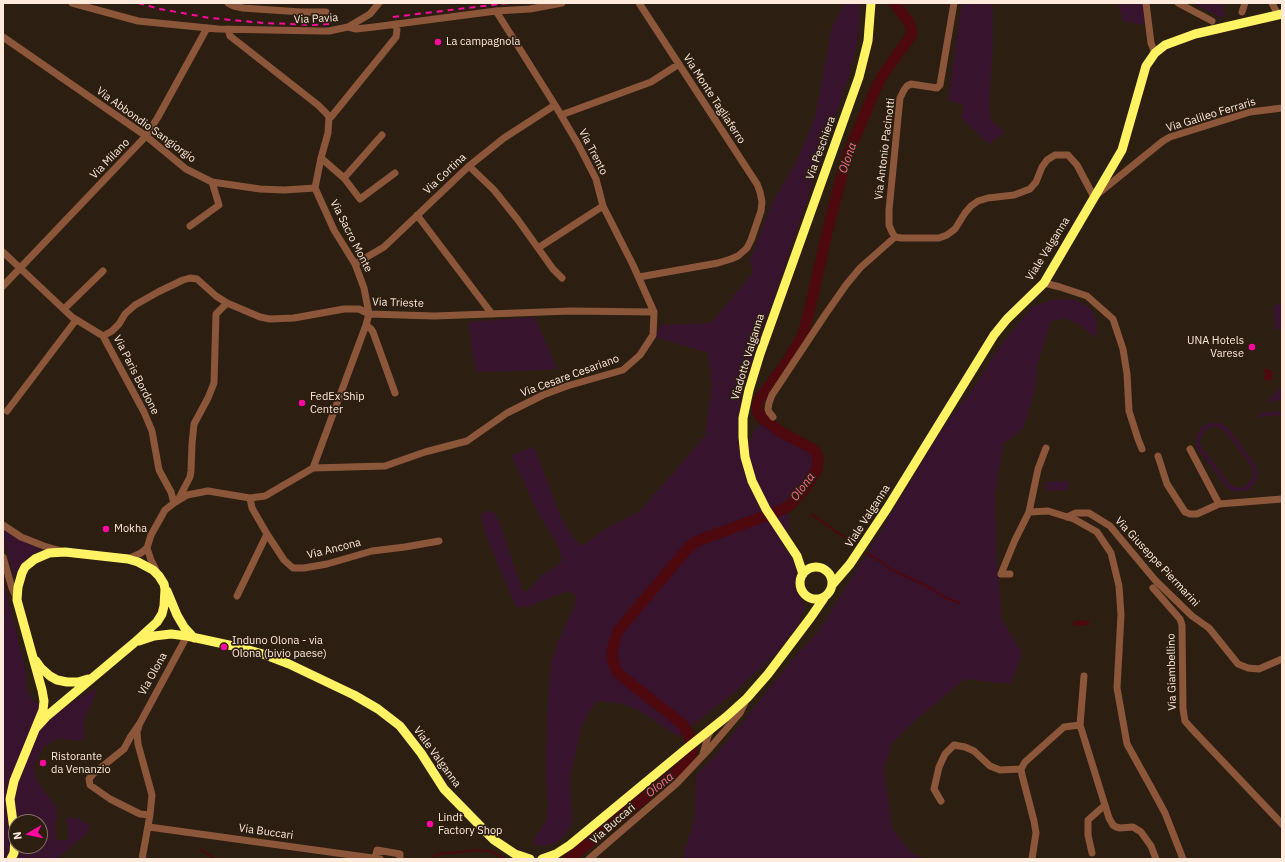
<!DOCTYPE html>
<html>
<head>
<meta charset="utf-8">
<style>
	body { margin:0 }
	#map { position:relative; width:1285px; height:862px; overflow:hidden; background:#2c1e11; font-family:"IBM Plex Sans",sans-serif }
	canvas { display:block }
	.frame { position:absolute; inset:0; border:4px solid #ffeadc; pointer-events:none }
	.north { position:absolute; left:8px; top:814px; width:40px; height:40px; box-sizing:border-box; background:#2c1e11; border:1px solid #807062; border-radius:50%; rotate:261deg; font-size:11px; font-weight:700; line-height:16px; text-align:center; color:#ffeadc }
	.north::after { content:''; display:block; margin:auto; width:14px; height:18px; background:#ff089d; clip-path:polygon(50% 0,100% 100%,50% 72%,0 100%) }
</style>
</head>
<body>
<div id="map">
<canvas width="1285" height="862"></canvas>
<div class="frame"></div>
<div class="north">N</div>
</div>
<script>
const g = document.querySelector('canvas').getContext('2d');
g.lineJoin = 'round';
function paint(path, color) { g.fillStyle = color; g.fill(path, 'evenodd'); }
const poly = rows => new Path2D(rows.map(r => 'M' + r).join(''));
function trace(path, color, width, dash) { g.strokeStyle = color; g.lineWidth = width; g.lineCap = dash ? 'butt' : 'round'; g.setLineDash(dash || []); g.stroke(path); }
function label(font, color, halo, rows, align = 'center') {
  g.font = font + ' "IBM Plex Sans",sans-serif'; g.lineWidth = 3.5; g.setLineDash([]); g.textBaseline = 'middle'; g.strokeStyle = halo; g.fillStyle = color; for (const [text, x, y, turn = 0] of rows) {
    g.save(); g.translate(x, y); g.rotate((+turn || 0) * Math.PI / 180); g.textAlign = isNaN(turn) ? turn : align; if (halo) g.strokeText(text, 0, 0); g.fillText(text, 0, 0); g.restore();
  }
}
const green = poly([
	[842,3,860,3,858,38,849,76,742,392,738,432,742,461,754,431,769,416,781,426,809,443,824,461,814,484,788,513,790,524,781,543,798,568,794,587,805,607,799,623,780,649,738,689,679,736,674,734,637,709,619,703,596,701,581,727,570,778,572,823,564,836,557,842,544,846,534,845,534,840,546,821,548,806,546,780,546,753,548,695,551,664,557,643,574,608,576,597,573,593,568,591,527,607,518,607,515,605,486,536,482,522,482,514,486,511,494,512,498,518,520,583,522,589,526,592,530,589,541,576,558,565,561,563,562,558,557,544,535,507,512,456,524,450,534,447,561,517,572,536,577,542,582,546,607,528,640,511,705,436,712,385,708,353,656,337,661,325,711,323,753,273,750,260,772,203,794,167,815,118,832,27,842,9],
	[962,3,993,3,993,46,989,103,991,121,1005,132,989,144,961,118,964,105,948,100],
	[1118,3,1143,3,1144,25,1123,21],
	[1191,3,1224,3,1223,8,1225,15,1222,18],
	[1054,299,1076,300,1091,309,1097,321,1096,338,1080,325,1065,318,1051,321,1037,365,1035,390,1023,429,1004,443,1003,445,995,494,996,552,1002,620,1022,653,1011,684,964,679,907,728,892,743,885,765,884,772,892,828,910,852,925,859,682,859,695,818,696,775,713,758,753,709,796,655,818,632,878,536,937,437,976,384,1000,346,1032,307],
	[1282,304,1282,330,1275,328,1273,305],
	[535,317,557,369,524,371,476,372,468,322],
	[1282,385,1282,400,1267,402,1272,396],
	[1282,411,1282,415,1260,417,1257,413],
	[1215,422,1224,425,1228,428,1256,465,1258,474,1257,479,1252,487,1249,490,1245,491,1235,492,1227,488,1196,447,1196,437,1201,428,1205,425],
	[1211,427,1218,427,1225,432,1252,467,1253,470,1253,477,1246,486,1240,488,1233,486,1230,484,1203,449,1200,442,1202,435,1207,429],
	[1068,481,1068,490,1046,491,1046,482],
	[3,529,33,546,42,550,32,554,25,561,19,568,14,577,3,537],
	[3,581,4,581,26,672,26,688,32,700,36,702,53,715,96,688,94,699,87,712,83,725,84,739,76,741,57,738,43,747,34,766,36,779,56,807,57,817,55,822,56,840,68,840,68,827,66,818,77,818,91,826,85,835,57,859,3,859],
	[16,822,40,822,40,846,16,846]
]);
const water = poly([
	[1265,369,1269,369,1273,373,1273,377,1269,381,1265,381,1264,377,1266,374,1264,371],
	[1089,620,1089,625,1074,626,1073,621]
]);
const stream = poly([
	[811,514,854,544],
	[866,553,880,561,892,570,927,586,946,598,960,603],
	[200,849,215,859],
	[433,857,438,854,479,850,490,851,505,859]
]);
const river = poly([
	[569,859,683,766,689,757,692,751,689,736,685,728,681,723,619,674,616,670,612,658,612,650,618,631,688,548,695,542,781,510,789,506,803,491,817,469,818,459,817,454,813,449,781,432,762,418,758,413,757,406,759,399,785,365,803,335,810,308,830,220,847,156,873,95,881,78,896,56,911,36,912,32,909,22,894,3]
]);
const minor = poly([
	[72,3,138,21,218,29,321,31,329,31,348,27,356,29,374,27,496,11,530,9,562,3],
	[228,3,234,6,243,8,301,12,326,12],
	[954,3,940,85,937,88,911,84,907,86,904,90,900,98,889,210,889,225,892,232,895,237,901,238,939,238,947,235,955,229,965,213,971,206,978,201,988,198,1014,195,1030,189,1036,182,1042,167,1047,160,1055,155,1068,155,1077,165,1094,197,1163,141,1170,137,1250,112,1282,108],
	[1146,3,1151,43,1155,53],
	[1178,3,1212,21],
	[1272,3,1278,15],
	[1242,12,1245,3],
	[348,27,370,14,379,3],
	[228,29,230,36,318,105,326,113,329,117,328,133,321,158,315,188,334,230,355,264,364,288,369,314,366,325,313,468],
	[3,37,146,136,186,169,212,182,260,189,284,190,315,188],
	[561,115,651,82,679,64],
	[329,117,331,117,396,37,397,30,396,24],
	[321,158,344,178,360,199,395,173],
	[469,166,494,190,518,220,553,269,562,278],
	[344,178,382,135],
	[417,215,492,314],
	[190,226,219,205,212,182],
	[538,248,603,206],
	[3,252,72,317,103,336,144,412,152,431,159,470,171,492,174,503],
	[355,264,384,247,469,166,504,138,555,105],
	[639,277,718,263,731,259,738,256,747,248,751,240,761,211,762,202,760,192,757,184,639,3],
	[1044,283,1060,287,1087,296,1113,319,1123,349,1127,374,1129,411,1138,439,1142,449],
	[3,286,146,136,158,117,207,28],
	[64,309,103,271],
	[366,325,371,329,373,332,395,393],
	[103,336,112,331,119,324,125,314,135,305,158,292,183,280,190,278,197,279,216,296,227,303,260,317,270,319,294,318,344,309,359,309,369,314,434,316,571,311,654,312],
	[7,411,76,320],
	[773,417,769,412,768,409,769,403,772,395,825,315,846,285,860,268,895,237],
	[1190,449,1219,504],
	[1158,456,1167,484,1185,512,1190,514,1197,514,1219,504,1282,499],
	[250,498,252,508,267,534,284,560,293,568,304,568,327,564,372,551,405,547,439,541],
	[178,500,190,477,191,471,192,444,194,424,208,398,214,383,216,314,227,303],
	[1029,512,1038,469,1046,448],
	[1067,517,1076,513,1089,513,1110,526,1155,580,1192,616,1209,628,1238,664,1248,668,1259,669,1282,659],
	[3,525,21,537,44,546,61,551],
	[147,548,151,560,157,572],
	[3,557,12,588,17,599],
	[128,559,141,553,147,548,151,535,165,510,174,503,187,495,208,491,250,498,265,496,313,468,385,466,425,452,467,441,507,413,543,395,567,386,623,370,640,355,653,335,654,312,633,265,603,206,596,179,578,144,555,105,496,11],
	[1010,574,1001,574,1015,540,1029,512,1048,511,1074,519,1097,532,1111,553,1119,586,1121,615,1117,688,1127,744,1152,789,1165,813,1183,859],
	[1153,588,1180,619,1182,625,1183,709,1185,721,1191,728,1282,824],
	[237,596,267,534],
	[1084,676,1080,725,1109,818,1113,825,1116,827,1120,828,1133,827,1141,832,1151,846,1156,859],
	[139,726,137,732,138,744,152,795,150,815,142,859],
	[703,754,708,736,711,730],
	[941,801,934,789,939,767,945,754,954,745,965,747,974,751,990,766,1000,770,1021,769],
	[150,815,140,814,110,799,90,785,89,779,93,774,124,749,131,736,140,723,187,636],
	[149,827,380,859],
	[1092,853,1088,835,1088,820,1105,805],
	[375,858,377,850,400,854,400,859],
	[589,859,677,783,710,748,740,713,747,698],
	[1032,859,1036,833,1034,821,1022,775,1021,769,1025,762,1064,727,1080,725]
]);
const major = poly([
	'800 583a16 16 0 1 1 32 0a16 16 0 1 1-32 0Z',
	[803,574,797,556,766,509,752,481,745,457,743,437,743,418,749,390,760,354,859,77,868,41,871,3],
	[832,585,850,564,888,507,994,335,1007,319,1044,283,1122,150,1146,66,1155,53,1165,45,1195,34,1282,14],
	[167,591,177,615,184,627,194,638],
	[139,641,154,636,171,634,187,636,238,647,263,654,289,664,354,695,378,709,400,726,421,753,444,789,494,840,515,854,530,859],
	[36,661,41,668,50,676,57,680,67,682,78,682,88,679],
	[11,859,14,853,15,838,10,799,14,781,43,710,44,701,42,690,17,600,18,587,22,573,25,567,35,559,49,553,65,552,128,559,138,562,153,570,159,576,164,584,165,589,164,606,162,614,157,622,134,643,47,716,36,728],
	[542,859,556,854,570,845,686,749,726,717,747,698,768,674,811,617,824,598]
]);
const rail = poly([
	[138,3,160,9,210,18,264,23,313,25,329,24],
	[393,17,508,3]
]);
const markers = [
	[438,42,4,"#ff089d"],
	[1252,347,4,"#ff089d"],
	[302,403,4,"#ff089d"],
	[106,529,4,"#ff089d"],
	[224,647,4,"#ff089d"],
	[43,763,4,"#ff089d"],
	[430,824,4,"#ff089d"]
];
const streetNames = [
	["Via Pavia",316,19,-3],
	["Via Monte Tagliaferro",714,99,57],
	["Via Galileo Ferraris",1211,115,-17],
	["Via Abbondio Sangiorgio",146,125,36],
	["Via Peschiera",821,148,-70],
	["Via Antonio Pacinotti",885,149,-83],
	["Via Trento",593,152,63],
	["Via Milano",110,159,-46],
	["Via Cortina",445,174,-43],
	["Via Sacro Monte",351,236,63],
	["Viale Valganna",1048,249,-58],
	["Via Trieste",398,303,2],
	["Viadotto Valganna",748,357,-73],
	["Via Paris Bordone",136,375,63],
	["Via Cesare Cesariano",570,376,-20],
	["Viale Valganna",868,516,-57],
	["Via Ancona",334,549,-14],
	["Via Giuseppe Piermarini",1157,562,47],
	["Via Giambellino",1172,672,-91],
	["Via Olona",153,674,-61],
	["Viale Valganna",437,757,54],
	["Via Buccari",613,824,-41],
	["Via Buccari",266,832,8]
];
const poiNames = [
	["La campagnola",446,42],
	["UNA Hotels",1244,341,"right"],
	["Varese",1244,354,"right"],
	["FedEx Ship",310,397],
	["Center",310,410],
	["Mokha",114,529],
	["Induno Olona - via",232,641],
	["Olona (bivio paese)",232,654],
	["Ristorante",51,757],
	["da Venanzio",51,770],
	["Lindt",438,818],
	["Factory Shop",438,831]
];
const waterNames = [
	["Olona",848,158,-71],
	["Olona",803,487,-53],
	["Olona",660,785,-39]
];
paint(green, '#37132d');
paint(water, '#4d090e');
trace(stream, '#4d090e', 2);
trace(river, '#4d090e', 11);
trace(minor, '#8c563a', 7);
trace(major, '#fff363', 9);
trace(rail, '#ff089d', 2, [6, 5]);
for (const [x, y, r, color] of markers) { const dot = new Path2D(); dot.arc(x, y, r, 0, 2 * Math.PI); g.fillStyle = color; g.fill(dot); trace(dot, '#2c1e11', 1.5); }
label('11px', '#ffeadc', '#2c1e11', streetNames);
label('11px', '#ffeadc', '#2c1e11', poiNames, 'left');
label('italic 12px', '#ff6a8e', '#2c1e11', waterNames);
</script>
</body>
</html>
